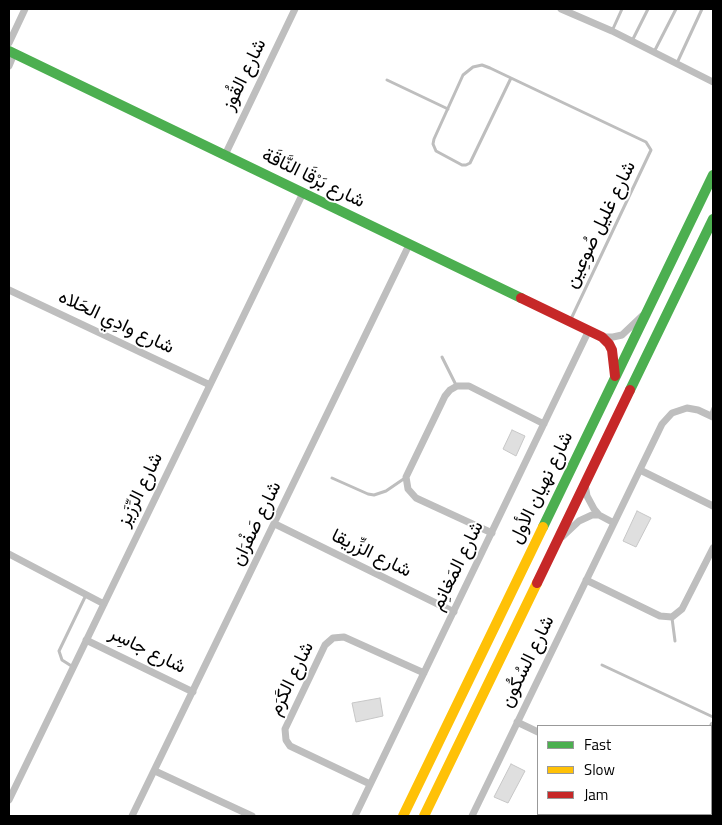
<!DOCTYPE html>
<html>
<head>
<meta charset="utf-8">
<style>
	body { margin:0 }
	#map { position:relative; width:722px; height:825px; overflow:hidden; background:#fff; font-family:"Titillium Web",sans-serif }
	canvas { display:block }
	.frame { position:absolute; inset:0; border:10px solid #000; pointer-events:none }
	.legend { position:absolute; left:537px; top:725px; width:175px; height:90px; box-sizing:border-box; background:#fff; border:1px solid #999; margin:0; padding:6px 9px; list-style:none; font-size:15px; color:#000 }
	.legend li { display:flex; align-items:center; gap:10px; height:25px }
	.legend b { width:25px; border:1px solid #999 }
</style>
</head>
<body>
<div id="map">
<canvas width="722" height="825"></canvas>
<div class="frame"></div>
<ul class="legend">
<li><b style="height:6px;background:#4caf50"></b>Fast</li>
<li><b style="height:6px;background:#ffc107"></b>Slow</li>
<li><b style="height:6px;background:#c62828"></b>Jam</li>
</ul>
</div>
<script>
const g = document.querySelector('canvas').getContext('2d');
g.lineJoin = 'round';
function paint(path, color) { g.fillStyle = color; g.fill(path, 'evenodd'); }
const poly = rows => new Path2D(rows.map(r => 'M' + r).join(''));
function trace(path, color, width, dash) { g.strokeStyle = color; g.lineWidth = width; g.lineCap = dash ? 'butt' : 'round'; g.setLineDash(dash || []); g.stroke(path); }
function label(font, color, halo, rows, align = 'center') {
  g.font = font + ' "Titillium Web",Vazirmatn,sans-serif'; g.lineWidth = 4; g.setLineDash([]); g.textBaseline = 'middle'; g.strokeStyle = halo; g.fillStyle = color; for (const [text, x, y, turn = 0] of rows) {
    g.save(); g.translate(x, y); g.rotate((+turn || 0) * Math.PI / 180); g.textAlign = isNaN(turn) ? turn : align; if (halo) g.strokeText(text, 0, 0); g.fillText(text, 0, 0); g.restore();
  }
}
const building = poly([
	[512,430,525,436,516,456,503,449,512,430],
	[637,511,651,518,636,547,623,541,637,511],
	[380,698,383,716,356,722,352,703,380,698],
	[511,764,525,771,508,803,494,797,511,764]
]);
const lane = poly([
	[612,31,622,9],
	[632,41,648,9],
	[654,52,676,9],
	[677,63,702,9],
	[511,78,470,163,466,165,462,165,436,151,433,144,434,139,463,75,473,67,482,65,490,68,511,78,646,142,651,150,571,319],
	[387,80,448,109],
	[442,357,456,385],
	[710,416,713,408],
	[332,478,368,494,374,495,386,491,405,478],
	[672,618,675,641],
	[602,665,713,717],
	[73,667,62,660,59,651,86,595]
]);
const street = poly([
	[561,9,612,31,713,82],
	[9,43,25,9],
	[9,66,14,54],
	[225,155,295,9],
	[9,290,210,385],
	[602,337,613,337,622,335,642,316],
	[640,470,713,506],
	[585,484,587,496,594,509,599,515,614,523],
	[275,524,454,612],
	[492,533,416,498,408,489,406,477,445,396,450,390,457,386,469,386,544,424],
	[562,537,579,521,592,515,599,515],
	[9,554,104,604],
	[586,580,660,616,672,617,682,609,713,548],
	[86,640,193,692],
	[517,722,538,732],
	[711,730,713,725],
	[155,771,252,816],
	[370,784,290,746,286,740,285,729,325,645,333,638,344,637,424,673],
	[9,800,303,193],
	[132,816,409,245],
	[355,816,589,330],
	[472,816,662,424,672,413,687,408,698,410,713,417],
	[583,816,584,814],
	[663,816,664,814]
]);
const fast = poly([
	[9,51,521,298],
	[630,390,713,219],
	[543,527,713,175]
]);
const slow = poly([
	[403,816,543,527],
	[424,816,537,583]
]);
const jam = poly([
	[521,298,602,337,609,344,612,350,615,376],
	[537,583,630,390]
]);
const streetNames = [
	["شارع القُوز",245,75,-64],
	["شارع بَرْقَا النَّاقَة",313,179,26],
	["شارع غليل صُوعِين",601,225,-64],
	["شارع وادِي الحَلاه",116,323,25],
	["شارع نهيان الأول",542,488,-64],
	["شارع الرِّزَيز",141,490,-64],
	["شارع صَفْرَان",257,524,-64],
	["شارع الزِّريقا",371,554,26],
	["شارع المَغانِم",458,566,-64],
	["شارع جاسِر",147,651,26],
	["شارع السُكُون",528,662,-64],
	["شارع الكَرَم",292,679,-64]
];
paint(building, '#dfdfdf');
trace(building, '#c7c7c7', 1);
trace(lane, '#bebebe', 3);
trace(street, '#bebebe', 7);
trace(fast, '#4caf50', 10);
trace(slow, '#ffc107', 10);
trace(jam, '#c62828', 10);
label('19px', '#000', '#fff', streetNames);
</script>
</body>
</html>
